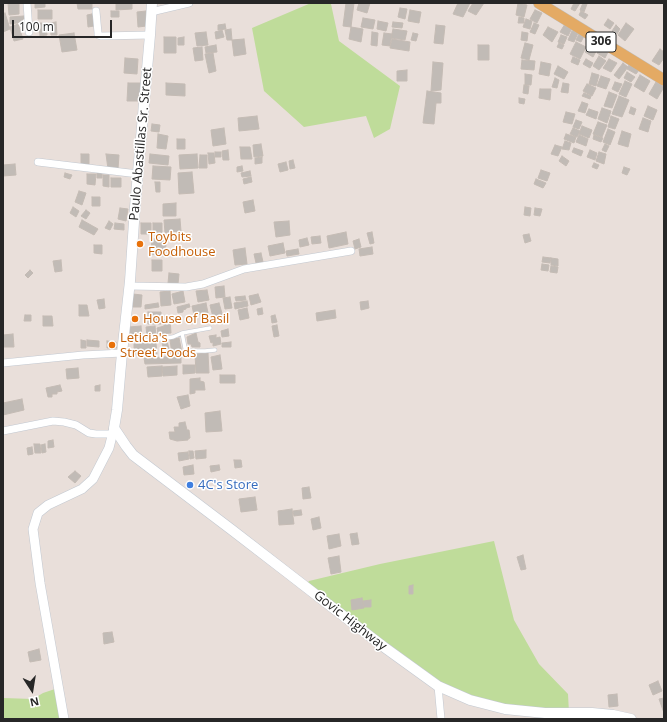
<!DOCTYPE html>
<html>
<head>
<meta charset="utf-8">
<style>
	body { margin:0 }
	#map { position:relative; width:667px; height:722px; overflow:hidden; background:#e9dfda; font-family:"Open Sans",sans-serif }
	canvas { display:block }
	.frame { position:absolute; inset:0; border:4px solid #272727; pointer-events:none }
	.north { position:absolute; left:12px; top:670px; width:40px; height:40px; -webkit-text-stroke:3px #fff; paint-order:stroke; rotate:168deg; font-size:11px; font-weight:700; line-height:16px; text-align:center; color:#272727 }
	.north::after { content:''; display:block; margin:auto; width:14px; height:18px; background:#272727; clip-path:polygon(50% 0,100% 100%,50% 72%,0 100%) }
	.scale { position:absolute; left:12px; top:20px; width:100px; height:18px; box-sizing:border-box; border:2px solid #272727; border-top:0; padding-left:5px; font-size:12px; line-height:14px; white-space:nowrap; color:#272727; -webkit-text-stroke:3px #fff; paint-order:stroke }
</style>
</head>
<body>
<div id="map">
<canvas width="667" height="722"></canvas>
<div class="frame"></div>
<div class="north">N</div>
<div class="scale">100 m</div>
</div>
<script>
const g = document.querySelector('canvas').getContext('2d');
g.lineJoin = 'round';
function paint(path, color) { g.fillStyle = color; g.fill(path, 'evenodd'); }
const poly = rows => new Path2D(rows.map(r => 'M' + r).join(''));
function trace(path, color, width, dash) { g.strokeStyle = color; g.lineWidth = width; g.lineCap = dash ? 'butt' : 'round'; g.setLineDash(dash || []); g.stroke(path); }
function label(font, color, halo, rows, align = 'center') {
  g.font = font + ' "Open Sans",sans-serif'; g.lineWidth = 3; g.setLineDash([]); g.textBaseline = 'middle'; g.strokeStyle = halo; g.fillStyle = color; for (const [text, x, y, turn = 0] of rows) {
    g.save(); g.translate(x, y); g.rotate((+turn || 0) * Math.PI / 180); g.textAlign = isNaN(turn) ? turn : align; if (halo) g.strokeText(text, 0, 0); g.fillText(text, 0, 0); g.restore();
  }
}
const green = poly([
	[311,3,331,4,339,41,400,86,390,129,374,138,366,116,304,127,264,91,252,28],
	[494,541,514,620,539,664,568,694,569,713,545,713,459,696,305,586,309,581,380,564],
	[55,689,61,719,3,719,3,698,33,699,43,693]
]);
const building = poly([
	[8,3,19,3,19,14,9,15,8,3],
	[35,3,45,3,45,7,35,8,35,3],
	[77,3,92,3,92,9,78,9,77,3],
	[116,3,132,3,132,9,116,10,116,3],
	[346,3,354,3,351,27,343,26,346,3],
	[359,3,370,3,367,13,357,10,359,3],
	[458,3,470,3,463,17,453,14,458,3],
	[473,3,484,3,476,15,468,11,473,3],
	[518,3,527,5,524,17,516,15,518,3],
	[574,3,580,3,575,11,571,9,574,3],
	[583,3,587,4,584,12,580,10,583,3],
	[400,8,407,9,405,19,398,17,400,8],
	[38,10,52,10,52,19,38,19,38,10],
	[410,10,421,12,419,23,408,21,410,10],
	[535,10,542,13,537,23,530,19,535,10],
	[111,11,119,11,119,17,111,17,111,11],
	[146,11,147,26,138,27,137,12,146,11],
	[581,11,588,15,585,19,579,15,581,11],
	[5,13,10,29,3,32,3,14,5,13],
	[92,14,94,26,88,27,87,15,92,14],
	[24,16,25,22,10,24,10,17,24,16],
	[519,17,524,18,524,23,518,23,519,17],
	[363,18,375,20,373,29,361,27,363,18],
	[526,19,532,21,530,29,523,27,526,19],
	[608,19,614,23,610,29,604,25,608,19],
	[378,21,388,23,386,31,377,29,378,21],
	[56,22,57,35,51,35,50,23,56,22],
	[393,22,403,23,402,28,392,27,393,22],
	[39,23,46,23,47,35,40,36,39,23],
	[534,23,539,25,535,34,530,32,534,23],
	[626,23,634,29,625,41,618,35,626,23],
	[18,24,23,39,14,41,10,27,18,24],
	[225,24,226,29,218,30,218,25,225,24],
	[565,24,572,28,568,36,560,32,565,24],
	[436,25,445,26,443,44,434,43,436,25],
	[616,25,620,29,617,34,612,31,616,25],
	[351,27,363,29,361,42,349,39,351,27],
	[548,27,558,32,552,42,543,35,548,27],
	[231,29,232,40,227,40,225,30,231,29],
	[393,29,407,31,405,40,391,38,393,29],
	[222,30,224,37,216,39,215,32,222,30],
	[572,31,578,33,574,42,568,40,572,31],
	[206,32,208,45,197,46,195,33,206,32],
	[372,32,378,33,377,46,371,45,372,32],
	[522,32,528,33,527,41,521,40,522,32],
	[580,32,585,34,581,42,576,40,580,32],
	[74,33,77,50,62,52,59,35,74,33],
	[384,33,392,34,390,46,382,45,384,33],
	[413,33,418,34,416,41,411,40,413,33],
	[561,35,567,37,564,44,558,42,561,35],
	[164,37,176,37,176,53,164,53,164,37],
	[184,37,184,45,178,45,178,38,184,37],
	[244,39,246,54,234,56,232,40,244,39],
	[392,39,410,42,409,51,390,48,392,39],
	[593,40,600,44,593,57,585,52,593,40],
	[576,42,586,47,580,59,570,54,576,42],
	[525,43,533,45,529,60,521,58,525,43],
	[559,43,564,45,562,49,557,47,559,43],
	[216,45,217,52,206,53,205,47,216,45],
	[478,45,489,45,489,60,478,60,478,45],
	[202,47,203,60,195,61,193,48,202,47],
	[600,48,608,52,605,58,597,53,600,48],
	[660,49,664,52,664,58,659,65,652,61,660,49],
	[213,53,216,71,209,73,205,54,213,53],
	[599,56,606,61,599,70,593,66,599,56],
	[573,57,580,60,578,65,571,62,573,57],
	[125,58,138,59,137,74,124,73,125,58],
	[586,59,593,63,590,68,583,64,586,59],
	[609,59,617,63,611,72,603,68,609,59],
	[522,60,535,61,534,70,521,69,522,60],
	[433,62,443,63,441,90,431,91,433,62],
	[541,62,551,64,549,76,539,74,541,62],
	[623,63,628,67,619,79,614,75,623,63],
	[629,65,639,70,636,74,627,69,629,65],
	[558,66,568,72,564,79,554,74,558,66],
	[407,70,407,81,397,81,397,71,407,70],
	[627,72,635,77,631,82,624,78,627,72],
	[592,73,599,75,596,86,589,84,592,73],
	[525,74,532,75,531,85,525,85,525,74],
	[640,75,650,81,644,92,634,86,640,75],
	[601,76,610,79,606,89,597,86,601,76],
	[555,78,559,80,557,88,552,87,555,78],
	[625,81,632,84,626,97,619,94,625,81],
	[615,82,622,84,618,92,612,89,615,82],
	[656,82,664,87,657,99,649,94,656,82],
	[128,83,142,83,142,101,127,101,128,83],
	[166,83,185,84,185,96,166,95,166,83],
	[563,83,569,84,568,93,561,92,563,83],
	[587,84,596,88,592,96,583,91,587,84],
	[524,85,529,86,528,94,523,93,524,85],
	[540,89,551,89,550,100,539,98,540,89],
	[427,91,441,93,441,103,436,103,434,124,423,123,427,91],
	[609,92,617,95,612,108,604,106,609,92],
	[584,93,591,96,590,99,582,96,584,93],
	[619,96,629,100,622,117,612,114,619,96],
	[519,98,525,99,524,104,519,103,519,98],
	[582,102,588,104,585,113,578,111,582,102],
	[648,106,657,110,653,120,644,116,648,106],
	[631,107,636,109,634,115,629,113,631,107],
	[602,108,611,111,607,123,598,119,602,108],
	[589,109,598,112,596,119,586,115,589,109],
	[566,112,575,114,572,124,563,122,566,112],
	[257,116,259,129,239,131,238,118,257,116],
	[611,116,619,119,615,129,608,127,611,116],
	[643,118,651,121,648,132,639,129,643,118],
	[576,120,582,122,579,129,573,127,576,120],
	[598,122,607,125,602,137,593,134,598,122],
	[152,124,160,125,159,132,151,131,152,124],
	[582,126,592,130,589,138,579,134,582,126],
	[224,128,226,144,213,146,211,130,224,128],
	[573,128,580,131,577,137,570,134,573,128],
	[608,129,615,132,610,145,603,142,608,129],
	[622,131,631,134,628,147,618,144,622,131],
	[158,134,168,136,166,149,157,148,158,134],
	[566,134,576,137,574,143,564,139,566,134],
	[579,135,588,139,586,146,576,142,579,135],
	[594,135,603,138,601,142,593,139,594,135],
	[177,139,185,139,185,149,177,149,177,139],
	[565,141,571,143,569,150,562,149,565,141],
	[261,144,263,156,254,157,253,145,261,144],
	[605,144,609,146,606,152,602,150,605,144],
	[555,145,562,147,558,156,551,154,555,145],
	[240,147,250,147,252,159,241,159,240,147],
	[574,148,583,151,581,156,572,152,574,148],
	[228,150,229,160,223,160,222,151,228,150],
	[590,150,597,153,595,160,587,157,590,150],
	[215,152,221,152,221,157,215,157,215,152],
	[599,152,606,154,604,164,596,161,599,152],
	[208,153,214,153,215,163,209,164,208,153],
	[81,154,89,154,89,165,81,165,81,154],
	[106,154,119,155,118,169,108,169,106,154],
	[150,154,169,156,168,165,149,163,150,154],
	[197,154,198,168,180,169,179,155,197,154],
	[200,155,207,155,207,168,199,168,200,155],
	[562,156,569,161,566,166,559,161,562,156],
	[262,157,262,163,255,164,255,158,262,157],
	[293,160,295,168,290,169,289,161,293,160],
	[286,162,288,170,280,172,278,164,286,162],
	[594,163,599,165,597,169,592,167,594,163],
	[15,164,16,175,3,176,3,165,15,164],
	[153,166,171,167,170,180,152,179,153,166],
	[242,166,243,171,237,172,237,167,242,166],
	[624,167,630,169,627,175,622,173,624,167],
	[541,170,550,173,547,181,538,178,541,170],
	[250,171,251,176,242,177,241,173,250,171],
	[192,172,194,193,179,194,178,173,192,172],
	[65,173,72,175,70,179,64,177,65,173],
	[97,173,102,173,102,178,97,178,97,173],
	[87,174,96,174,95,185,87,184,87,174],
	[103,175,109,175,109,187,103,186,103,175],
	[251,177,252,182,244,184,243,179,251,177],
	[111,178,121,178,121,187,111,187,111,178],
	[536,179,546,183,543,188,534,184,536,179],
	[155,182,160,182,160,192,156,192,155,182],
	[79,191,86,193,82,205,75,202,79,191],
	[92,197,100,197,100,206,92,206,92,197],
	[253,200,255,211,245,213,243,202,253,200],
	[176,203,176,216,163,216,163,204,176,203],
	[73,207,79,211,76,217,70,213,73,207],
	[525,207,531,208,530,216,524,215,525,207],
	[120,208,128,209,126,221,118,219,120,208],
	[535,208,542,209,540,216,534,215,535,208],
	[86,210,90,213,86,219,81,216,86,210],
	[180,219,181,231,165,233,164,220,180,219],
	[82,220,98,229,94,235,79,227,82,220],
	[109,221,113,224,110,230,105,228,109,221],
	[289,221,290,235,276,237,274,222,289,221],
	[115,223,124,224,124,230,114,229,115,223],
	[141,223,151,223,151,234,141,234,141,223],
	[153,223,162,223,162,233,153,233,153,223],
	[346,232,348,244,329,248,327,236,346,232],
	[372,232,374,243,370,244,367,233,372,232],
	[529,234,531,241,525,243,523,235,529,234],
	[177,235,183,235,183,241,177,241,177,235],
	[320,236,321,243,312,244,311,237,320,236],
	[152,238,163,240,163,244,166,244,165,256,151,254,152,238],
	[307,238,309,245,300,247,299,240,307,238],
	[359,239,361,247,355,249,353,241,359,239],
	[283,243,285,253,270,256,268,246,283,243],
	[94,245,102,245,102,254,94,253,94,245],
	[372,247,373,254,360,256,359,249,372,247],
	[245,248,247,264,235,265,233,250,245,248],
	[298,249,299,254,287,256,286,251,298,249],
	[261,253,263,262,256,263,254,254,261,253],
	[543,257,551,258,550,263,542,262,543,257],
	[551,258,558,259,558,266,551,265,551,258],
	[61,260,62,271,55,272,53,261,61,260],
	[152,260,162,260,162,271,152,271,152,260],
	[542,264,549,265,548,271,541,270,542,264],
	[551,266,558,267,557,273,550,272,551,266],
	[30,270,33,273,28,278,25,275,30,270],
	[169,273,179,274,178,284,168,283,169,273],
	[224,286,225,297,216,298,215,287,224,286],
	[207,290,209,300,198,302,196,291,207,290],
	[170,291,171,305,161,306,160,292,170,291],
	[183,291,185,302,174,304,172,294,183,291],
	[133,294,142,295,141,307,133,307,133,294],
	[258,294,261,302,251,305,249,296,258,294],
	[245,296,246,300,236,301,235,297,245,296],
	[230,297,232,308,225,309,223,298,230,297],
	[104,299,105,308,99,309,97,300,104,299],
	[247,301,248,306,235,309,234,303,247,301],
	[368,301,369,308,361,310,360,302,368,301],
	[158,303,159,307,145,309,145,305,158,303],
	[206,303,208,313,194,315,192,306,206,303],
	[219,303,224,320,214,322,210,305,219,303],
	[189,304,190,307,186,308,186,309,183,310,183,312,178,313,177,307,189,304],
	[79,305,87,305,89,316,79,316,79,305],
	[247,308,249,318,240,320,238,310,247,308],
	[262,308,263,314,258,315,257,309,262,308],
	[335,310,336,318,317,321,316,313,335,310],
	[148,312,161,312,161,324,148,324,148,312],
	[25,315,31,315,31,321,24,321,25,315],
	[275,315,277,322,272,323,271,316,275,315],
	[43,316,52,316,53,326,43,326,43,316],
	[170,318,171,333,158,334,157,328,164,326,165,319,170,318],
	[277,325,279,336,274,337,272,326,277,325],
	[141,326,142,337,130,338,129,327,141,326],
	[155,326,156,335,147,336,146,327,155,326],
	[228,329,229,336,222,337,221,331,228,329],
	[196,333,198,342,200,343,200,347,192,347,191,344,188,344,187,337,196,333],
	[13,334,14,347,3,347,3,335,13,334],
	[216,335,216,338,220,337,221,344,213,346,213,342,211,343,209,336,216,335],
	[179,338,182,353,172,354,170,340,179,338],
	[81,340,86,341,86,348,81,348,81,340],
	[87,340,99,341,99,347,87,346,87,340],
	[107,341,116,342,117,348,107,348,107,341],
	[167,341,170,353,164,354,162,342,167,341],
	[231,342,231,347,222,347,222,343,231,342],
	[156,343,157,354,134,355,134,344,156,343],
	[208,353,209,373,196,373,195,354,208,353],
	[220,355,222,369,213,370,211,357,220,355],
	[181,356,181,363,145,364,144,358,181,356],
	[183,365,195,365,195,373,183,374,183,365],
	[162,366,162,376,148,377,147,367,162,366],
	[177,366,177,375,163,376,162,367,177,366],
	[78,368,79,378,67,379,66,369,78,368],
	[220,375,235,375,235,383,220,383,220,375],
	[200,378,200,381,204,382,205,390,195,390,195,393,190,394,190,379,200,378],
	[60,385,62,391,57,392,57,394,52,394,52,397,48,397,46,388,60,385],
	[100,385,100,391,95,391,95,386,100,385],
	[188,395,190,406,181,409,177,397,188,395],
	[22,399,24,410,3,415,3,403,22,399],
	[220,411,222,431,206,432,205,413,220,411],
	[185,422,187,430,189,430,190,438,188,439,188,440,177,441,170,439,169,432,175,432,174,427,179,427,179,423,185,422],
	[53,440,54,447,48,448,48,441,53,440],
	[34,444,40,444,41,453,35,453,34,444],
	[45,444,46,452,42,453,41,445,45,444],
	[32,447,33,454,28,455,27,448,32,447],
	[206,450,206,458,196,459,195,451,206,450],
	[189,451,193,451,194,458,190,459,189,451],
	[188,452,189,459,179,461,178,453,188,452],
	[234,460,241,460,242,467,235,468,234,460],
	[193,465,194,474,184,475,183,467,193,465],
	[219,465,220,470,211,472,210,466,219,465],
	[75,471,81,476,75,483,68,477,75,471],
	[309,487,311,498,303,499,302,488,309,487],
	[255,497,257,510,241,512,239,499,255,497],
	[292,509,294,524,279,525,278,511,292,509],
	[301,510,302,515,294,516,293,511,301,510],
	[319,517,321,528,313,530,311,519,319,517],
	[357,533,359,544,352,545,350,534,357,533],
	[339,534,341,546,329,549,327,536,339,534],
	[523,555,526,569,521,570,517,557,523,555],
	[339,556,341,572,331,574,328,558,339,556],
	[413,585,413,594,409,594,409,586,413,585],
	[362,598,364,608,352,610,351,600,362,598],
	[371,600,371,607,364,607,363,601,371,600],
	[112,632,114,642,104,644,103,633,112,632],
	[39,649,41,660,30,662,28,652,39,649],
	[658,681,662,691,653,695,649,685,658,681],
	[617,694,618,706,609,707,608,695,617,694],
	[664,698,664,713,659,699,664,698]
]);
const service = poly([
	[182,333,210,328],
	[124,340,153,340,173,337,182,333,185,348,190,351,205,351,215,350]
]);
const minor = poly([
	[27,3,29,32],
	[96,11,98,33,98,35,101,36,150,35],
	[151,12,189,3],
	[38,162,138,174],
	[129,286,186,287,203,284,244,269,351,251],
	[3,363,83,355,122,353],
	[3,431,53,421,64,422,76,425,89,433,96,434,112,434],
	[438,686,441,719]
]);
const tertiary = poly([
	[64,719,40,583,33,529,38,513,48,505,82,489,93,479,109,448,114,428]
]);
const secondary = poly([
	[152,3,150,35,135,207,130,281,122,353,117,410,114,428,126,446,133,455,232,530,280,567,324,601,384,647,438,686,470,700,505,709,545,713,592,713,613,715,631,719]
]);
const primary = poly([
	[539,3,664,80]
]);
const markers = [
	[140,244,4,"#e8710a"],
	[135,319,4,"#e8710a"],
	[112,345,4,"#e8710a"],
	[190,485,4,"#3f7fe0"]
];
const shields = [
	[601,42,30]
];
const shieldNames = [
	["306",601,42]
];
const streetNames = [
	["Paulo Abastillas Sr. Street",141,144,-85],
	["Govic Highway",350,621,38]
];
const foodNames = [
	["Toybits",148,237],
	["Foodhouse",148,252],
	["House of Basil",143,319],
	["Leticia's",120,338],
	["Street Foods",120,353]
];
const shopNames = [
	["4C's Store",198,485]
];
paint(green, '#bfdc9a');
paint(building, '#c1bbb6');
trace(building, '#c4bbb4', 1);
trace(service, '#c2c8d0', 4.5);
trace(minor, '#c2c8d0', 8);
trace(tertiary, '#c2c8d0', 10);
trace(secondary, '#c2c8d0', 11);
trace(primary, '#bebebe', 12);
trace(service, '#fff', 3.5);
trace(minor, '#fff', 7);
trace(tertiary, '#fff', 9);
trace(secondary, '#fff', 10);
trace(primary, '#e4aa64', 11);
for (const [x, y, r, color] of markers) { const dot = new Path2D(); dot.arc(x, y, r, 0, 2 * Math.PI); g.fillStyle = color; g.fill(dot); trace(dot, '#fff', 1.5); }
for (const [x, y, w] of shields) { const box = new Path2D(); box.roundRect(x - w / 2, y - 10, w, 20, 3); g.fillStyle = '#fff'; g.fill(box); trace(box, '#272727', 1); }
label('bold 12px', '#272727', null, shieldNames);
label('13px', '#272727', '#fff', streetNames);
label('13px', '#c56008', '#fff', foodNames, 'left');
label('13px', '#366cbe', '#fff', shopNames, 'left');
</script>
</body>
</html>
